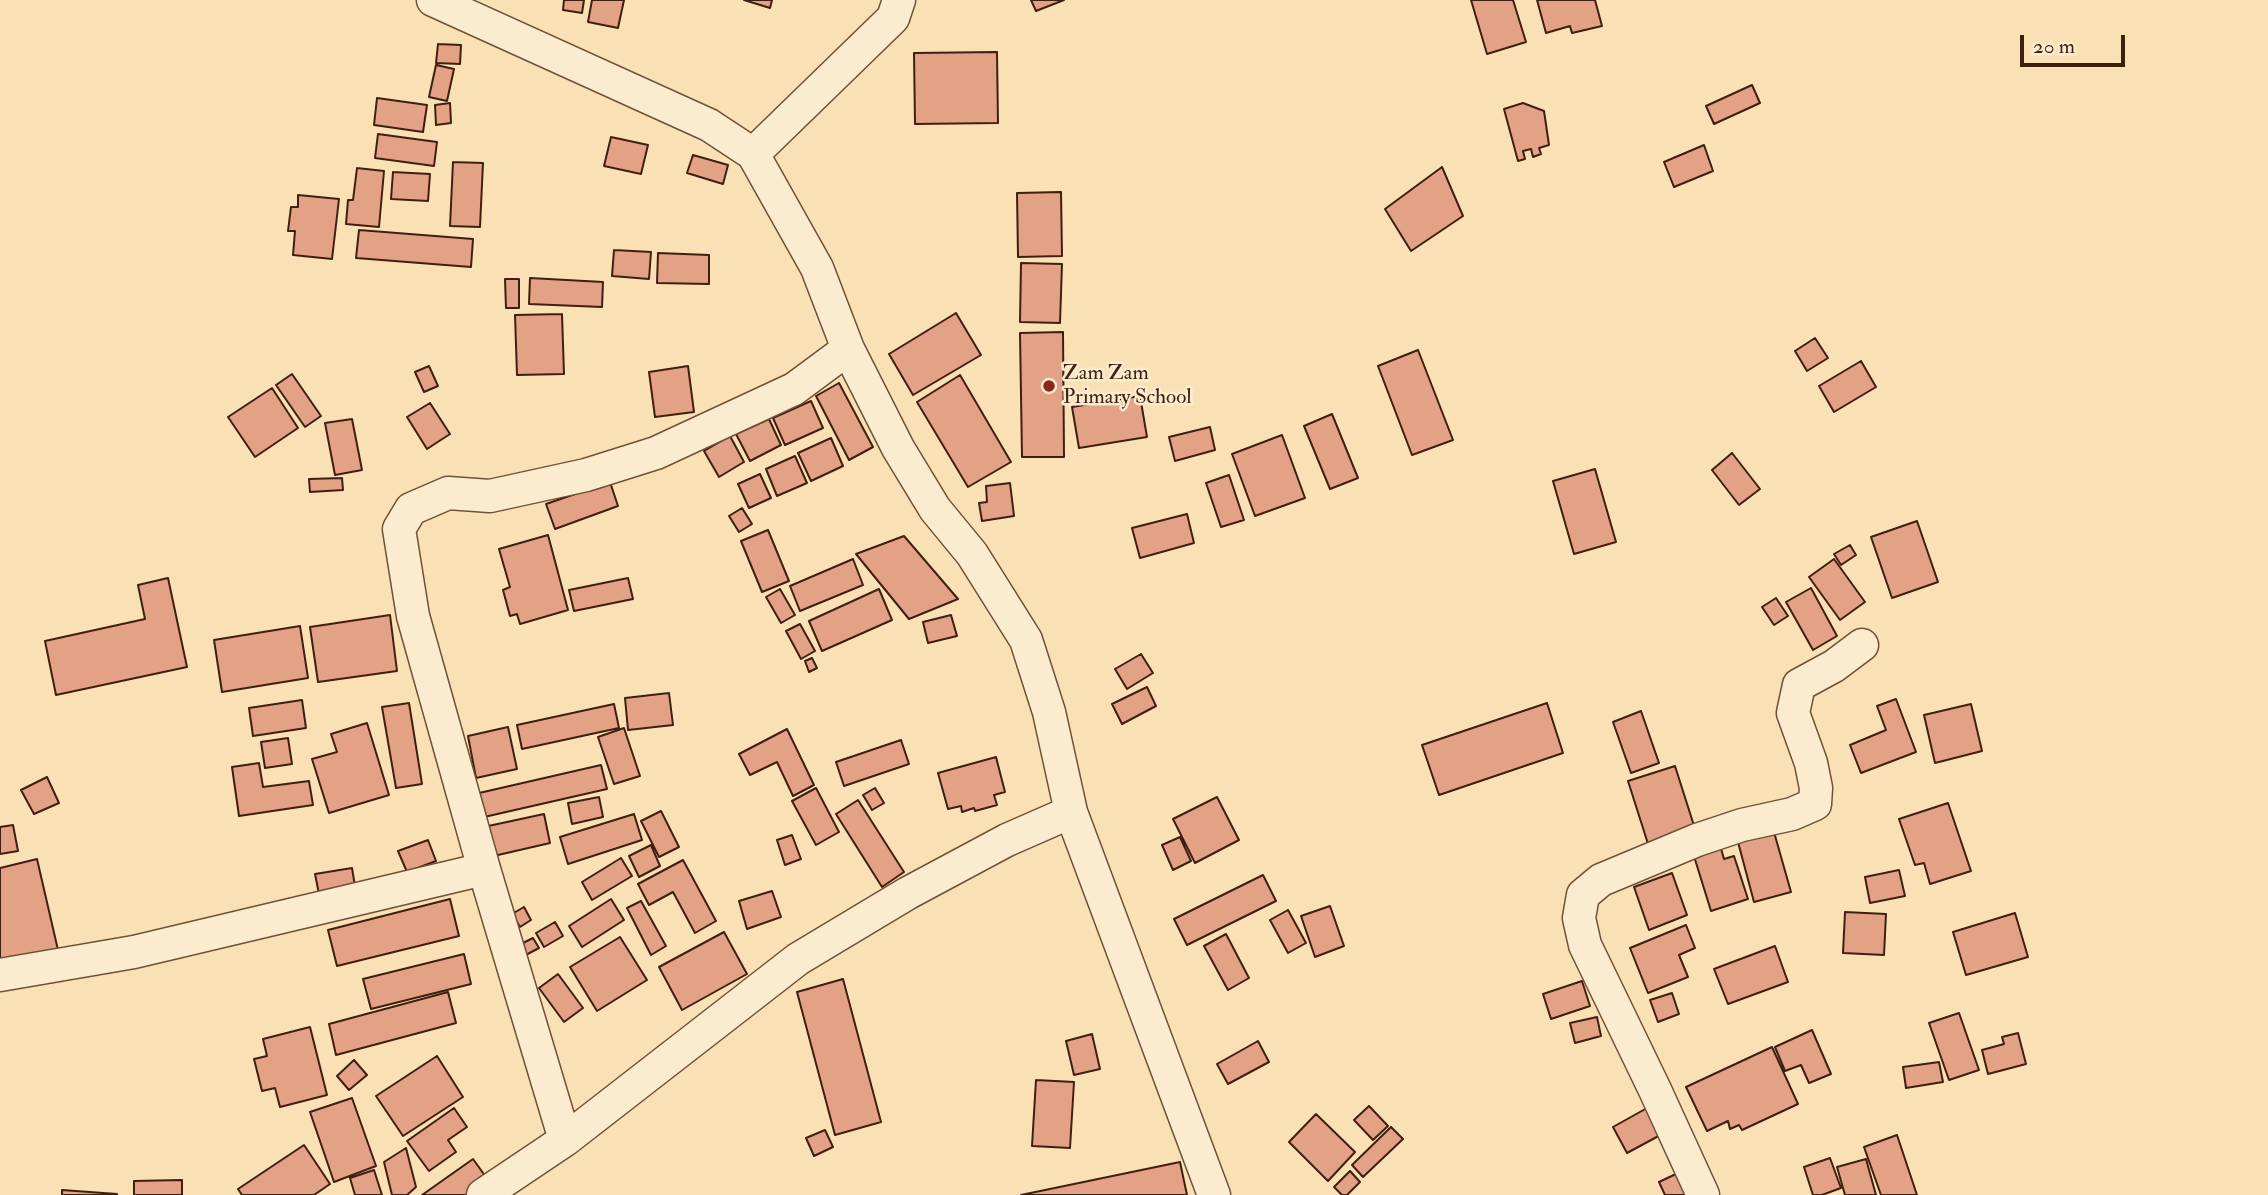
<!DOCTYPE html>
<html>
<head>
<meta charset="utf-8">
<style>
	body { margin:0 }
	#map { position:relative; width:2268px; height:1195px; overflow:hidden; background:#fae1b5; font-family:"IM FELL Double Pica",serif }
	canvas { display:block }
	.scale { position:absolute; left:2020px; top:35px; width:105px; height:32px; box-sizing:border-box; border:4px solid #411f0f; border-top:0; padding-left:9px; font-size:21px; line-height:24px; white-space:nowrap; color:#411f0f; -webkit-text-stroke:5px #fceccf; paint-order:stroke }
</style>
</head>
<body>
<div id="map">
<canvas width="2268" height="1195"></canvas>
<div class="scale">20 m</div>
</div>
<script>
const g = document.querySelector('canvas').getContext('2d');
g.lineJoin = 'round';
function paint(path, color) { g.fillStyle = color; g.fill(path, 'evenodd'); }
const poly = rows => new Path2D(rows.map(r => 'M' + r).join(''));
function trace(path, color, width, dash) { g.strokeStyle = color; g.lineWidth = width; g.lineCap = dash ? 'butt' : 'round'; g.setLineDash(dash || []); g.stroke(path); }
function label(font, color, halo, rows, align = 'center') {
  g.font = font + ' "IM FELL Double Pica",serif'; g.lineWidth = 5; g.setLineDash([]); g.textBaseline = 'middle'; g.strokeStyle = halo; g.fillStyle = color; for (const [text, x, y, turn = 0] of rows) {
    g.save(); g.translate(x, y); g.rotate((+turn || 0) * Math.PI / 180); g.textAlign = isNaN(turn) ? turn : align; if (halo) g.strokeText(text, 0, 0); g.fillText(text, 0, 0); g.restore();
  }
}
const building = poly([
	[564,0,584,0,582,13,563,10,564,0],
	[592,0,624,0,618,28,588,22,592,0],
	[744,0,772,0,770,8,744,0],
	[1031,0,1064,0,1036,11,1031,0],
	[1471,0,1513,0,1526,42,1487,54,1471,0],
	[1537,0,1595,0,1602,26,1572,33,1570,26,1546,33,1537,0],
	[438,44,461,45,460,64,436,63,438,44],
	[997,52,998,123,915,124,914,53,997,52],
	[436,65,454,69,447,101,429,97,436,65],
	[1752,85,1760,103,1714,124,1706,106,1752,85],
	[377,98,427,105,423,132,374,125,377,98],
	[450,103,451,123,436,125,435,105,450,103],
	[1523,103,1544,111,1549,145,1539,148,1541,154,1533,157,1531,149,1523,151,1525,159,1518,161,1504,109,1523,103],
	[378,134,437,142,434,166,375,158,378,134],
	[611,137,648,145,641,174,604,166,611,137],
	[1704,145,1713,171,1674,187,1664,162,1704,145],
	[693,155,728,165,723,184,687,173,693,155],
	[453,162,483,163,480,227,450,226,453,162],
	[1442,167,1463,216,1411,251,1385,209,1442,167],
	[357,168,384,171,379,227,346,224,348,200,353,200,357,168],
	[393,172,430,174,428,201,391,199,393,172],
	[1061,192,1062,256,1018,257,1017,193,1061,192],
	[298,195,339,199,332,259,293,255,295,231,288,231,291,207,298,207,298,195],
	[359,230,473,239,471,267,356,258,359,230],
	[614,250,651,252,649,279,612,276,614,250],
	[658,253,709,255,709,284,657,283,658,253],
	[1021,263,1062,264,1060,323,1020,322,1021,263],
	[530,278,603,282,602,307,529,304,530,278],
	[505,279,519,279,519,308,506,308,505,279],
	[956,313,981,355,913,395,889,354,956,313],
	[562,314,564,374,517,375,515,315,562,314],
	[1063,332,1064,457,1022,457,1020,333,1063,332],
	[1815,338,1828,358,1807,371,1795,351,1815,338],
	[1418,350,1453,440,1412,455,1378,366,1418,350],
	[1861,361,1876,387,1834,412,1819,386,1861,361],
	[429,366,438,386,424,392,415,372,429,366],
	[688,366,694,412,655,417,649,372,688,366],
	[292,374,321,416,305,427,276,385,292,374],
	[960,375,1011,462,968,487,917,402,960,375],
	[839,383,873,447,849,460,816,396,839,383],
	[272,388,298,428,255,457,228,417,272,388],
	[1140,396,1147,437,1079,448,1072,407,1140,396],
	[811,401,823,428,785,445,773,418,811,401],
	[430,403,450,434,427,449,407,417,430,403],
	[1332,414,1358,478,1330,489,1304,426,1332,414],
	[352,419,362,470,335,475,325,423,352,419],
	[769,419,781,445,750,461,736,434,769,419],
	[1210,427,1215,450,1175,461,1169,437,1210,427],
	[1282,435,1305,498,1255,516,1232,454,1282,435],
	[730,436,744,462,719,477,704,451,730,436],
	[831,438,843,466,811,481,798,453,831,438],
	[1732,453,1760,489,1739,505,1712,470,1732,453],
	[795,456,807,483,777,496,766,469,795,456],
	[1595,469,1616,542,1574,554,1553,481,1595,469],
	[760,474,771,498,749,508,738,484,760,474],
	[1229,475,1244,520,1221,527,1206,483,1229,475],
	[342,478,343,490,310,492,309,479,342,478],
	[610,482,618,506,555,529,546,504,610,482],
	[1010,483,1014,516,982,521,979,503,987,502,986,486,1010,483],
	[742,508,752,524,739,532,729,516,742,508],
	[1187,514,1194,543,1140,558,1132,528,1187,514],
	[1917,521,1938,582,1892,598,1871,537,1917,521],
	[768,530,789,581,762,592,741,541,768,530],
	[548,535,568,610,520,624,517,614,510,616,503,590,510,587,499,549,548,535],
	[904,536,958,599,909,619,856,554,904,536],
	[1850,545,1856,555,1841,565,1834,554,1850,545],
	[853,559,863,585,800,611,790,586,853,559],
	[1834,559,1865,602,1840,620,1809,577,1834,559],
	[168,578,187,667,56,695,45,641,145,619,138,585,168,578],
	[628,578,633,599,574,611,569,590,628,578],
	[1811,588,1837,636,1813,650,1786,602,1811,588],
	[780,589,795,615,781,623,766,597,780,589],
	[879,589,892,620,822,651,809,621,879,589],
	[1776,598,1788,616,1774,625,1762,607,1776,598],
	[390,615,397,671,318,682,310,627,390,615],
	[951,615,957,636,928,643,923,622,951,615],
	[800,624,815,651,801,659,786,631,800,624],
	[300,626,308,678,222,692,214,640,300,626],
	[1141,654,1153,673,1127,689,1115,669,1141,654],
	[812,658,817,668,809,672,805,661,812,658],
	[1147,687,1156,706,1122,724,1112,704,1147,687],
	[669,693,673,725,628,730,625,698,669,693],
	[1896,699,1916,752,1861,773,1850,745,1886,730,1877,706,1896,699],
	[302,700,306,728,253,736,249,708,302,700],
	[409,703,422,784,396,788,382,707,409,703],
	[1547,703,1563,753,1439,795,1422,745,1547,703],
	[614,704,619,728,522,749,517,725,614,704],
	[1971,704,1982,751,1935,763,1924,715,1971,704],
	[1641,711,1659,763,1631,773,1613,722,1641,711],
	[367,723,389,795,329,813,312,759,337,752,331,734,367,723],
	[508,727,517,769,476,778,468,736,508,727],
	[624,728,640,776,614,784,598,737,624,728],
	[787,729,814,785,793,796,777,762,750,775,739,754,787,729],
	[288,738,292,764,265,768,261,742,288,738],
	[901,740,909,764,844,786,836,762,901,740],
	[996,757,1005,792,994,795,997,805,975,811,974,808,962,812,961,806,948,809,938,773,996,757],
	[259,763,263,787,309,781,313,805,239,816,232,767,259,763],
	[601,765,607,789,471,820,466,796,601,765],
	[1675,766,1696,832,1649,847,1628,781,1675,766],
	[47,777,59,803,34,814,21,790,47,777],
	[816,788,839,832,816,845,792,801,816,788],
	[875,788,884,803,872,810,863,795,875,788],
	[599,797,603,817,572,824,568,803,599,797],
	[1217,797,1239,840,1195,863,1173,819,1217,797],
	[858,800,904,872,882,887,836,814,858,800],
	[1948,803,1971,871,1930,884,1924,863,1915,865,1899,819,1948,803],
	[661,811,679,847,659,857,641,821,661,811],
	[544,814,550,843,485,858,479,828,544,814],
	[634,814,642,840,568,864,560,837,634,814],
	[13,825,18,851,0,854,0,827,13,825],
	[1774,832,1791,892,1754,902,1738,842,1774,832],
	[792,835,801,859,785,865,777,840,792,835],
	[1180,837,1191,861,1173,870,1162,845,1180,837],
	[428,840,436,861,407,872,398,851,428,840],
	[651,845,660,866,639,877,629,856,651,845],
	[1720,845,1724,859,1734,856,1748,899,1711,911,1693,853,1720,845],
	[621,858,632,876,592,900,582,882,621,858],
	[37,859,58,950,0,964,0,868,37,859],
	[683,860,716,921,695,933,673,892,649,905,638,884,683,860],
	[352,868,356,892,320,899,315,874,352,868],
	[1899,870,1905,896,1870,903,1865,877,1899,870],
	[1672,873,1687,915,1649,930,1634,887,1672,873],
	[1263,875,1276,901,1187,945,1174,919,1263,875],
	[772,891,781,917,747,929,739,901,772,891],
	[450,899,459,936,337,966,328,930,450,899],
	[611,899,624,920,582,947,569,926,611,899],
	[641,901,666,946,651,955,627,908,641,901],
	[1330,906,1344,946,1315,957,1301,916,1330,906],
	[524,907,531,920,520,927,512,914,524,907],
	[1288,910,1306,943,1288,953,1270,920,1288,910],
	[1845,912,1886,914,1884,955,1843,953,1845,912],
	[2015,913,2028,957,1966,975,1953,932,2015,913],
	[555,922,563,936,544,947,536,933,555,922],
	[1686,925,1695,948,1679,955,1688,977,1648,993,1630,948,1686,925],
	[724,932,747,974,682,1010,659,967,724,932],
	[1226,934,1249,978,1228,990,1204,946,1226,934],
	[620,937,647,980,597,1011,570,967,620,937],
	[533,938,539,948,522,957,517,946,533,938],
	[1775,946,1788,982,1728,1004,1714,969,1775,946],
	[464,954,471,984,371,1009,363,979,464,954],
	[558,974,583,1008,564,1022,539,988,558,974],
	[843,979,881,1122,835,1135,797,992,843,979],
	[1582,981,1590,1006,1551,1019,1543,994,1582,981],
	[448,992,456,1023,336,1055,329,1024,448,992],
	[1672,993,1679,1014,1658,1022,1650,1000,1672,993],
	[1959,1013,1979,1070,1949,1080,1929,1023,1959,1013],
	[1597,1017,1601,1036,1575,1043,1570,1023,1597,1017],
	[310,1027,327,1095,280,1107,275,1088,262,1091,254,1059,267,1056,263,1039,310,1027],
	[1812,1030,1831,1074,1809,1083,1801,1065,1785,1071,1775,1047,1812,1030],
	[2018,1033,2026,1064,1988,1074,1982,1050,2004,1044,2002,1037,2018,1033],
	[1092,1034,1100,1069,1074,1075,1066,1041,1092,1034],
	[1258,1041,1269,1062,1228,1084,1217,1064,1258,1041],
	[1772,1047,1798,1104,1742,1130,1739,1125,1730,1129,1728,1121,1707,1131,1686,1087,1772,1047],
	[437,1056,463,1097,403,1136,376,1096,437,1056],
	[354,1060,367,1075,349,1090,337,1076,354,1060],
	[1939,1062,1943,1082,1906,1088,1903,1067,1939,1062],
	[1036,1080,1074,1082,1070,1148,1032,1146,1036,1080],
	[352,1098,376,1166,334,1182,310,1112,352,1098],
	[1665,1098,1679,1125,1627,1153,1613,1127,1665,1098],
	[1369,1106,1388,1126,1373,1140,1354,1120,1369,1106],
	[454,1108,467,1127,448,1140,456,1152,429,1171,407,1141,454,1108],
	[1316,1114,1355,1152,1328,1181,1289,1142,1316,1114],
	[1391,1127,1403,1139,1363,1177,1352,1165,1391,1127],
	[825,1130,833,1147,814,1156,806,1138,825,1130],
	[1897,1135,1917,1195,1881,1195,1864,1147,1897,1135],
	[304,1145,330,1184,314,1195,242,1195,238,1189,304,1145],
	[406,1148,416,1187,407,1195,392,1195,384,1162,406,1148],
	[1830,1158,1841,1188,1822,1195,1813,1195,1804,1167,1830,1158],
	[473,1159,491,1184,476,1195,422,1195,473,1159],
	[1866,1159,1876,1195,1845,1195,1837,1167,1866,1159],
	[1180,1162,1187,1195,1021,1195,1180,1162],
	[374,1170,382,1195,355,1195,350,1178,374,1170],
	[1350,1171,1360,1182,1347,1195,1342,1195,1334,1187,1350,1171],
	[1678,1173,1688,1195,1665,1195,1659,1182,1678,1173],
	[182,1180,182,1195,134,1195,134,1181,182,1180],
	[62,1190,117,1194,117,1195,62,1195,62,1190]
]);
const minor = poly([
	[433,0,709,125,753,154,817,268,848,349,898,448,935,509,972,554,1026,640,1049,712,1071,812,1214,1195],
	[753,154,893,18,899,0],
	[0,975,134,952,484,869],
	[565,1140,484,869,413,616,399,529,411,509,448,493,490,496,586,475,656,453,794,389,848,349],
	[483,1195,565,1140,798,959,908,893,1007,840,1071,812],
	[1703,1195,1655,1090,1585,945,1579,918,1583,895,1601,880,1697,840,1742,825,1792,814,1815,804,1816,788,1811,763,1793,713,1799,685,1834,666,1862,645]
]);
const markers = [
	[1049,386,7,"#8f2418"]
];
const poiNames = [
	["Zam Zam",1063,374],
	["Primary School",1063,398]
];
paint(building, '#e3a285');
trace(building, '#411f0f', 2);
trace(minor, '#6f5038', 35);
trace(minor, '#fceccf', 32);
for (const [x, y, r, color] of markers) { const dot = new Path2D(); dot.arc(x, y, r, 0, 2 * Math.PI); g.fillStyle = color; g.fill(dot); trace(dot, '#fceccf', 2.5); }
label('21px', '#411f0f', '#fceccf', poiNames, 'left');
</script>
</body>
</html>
